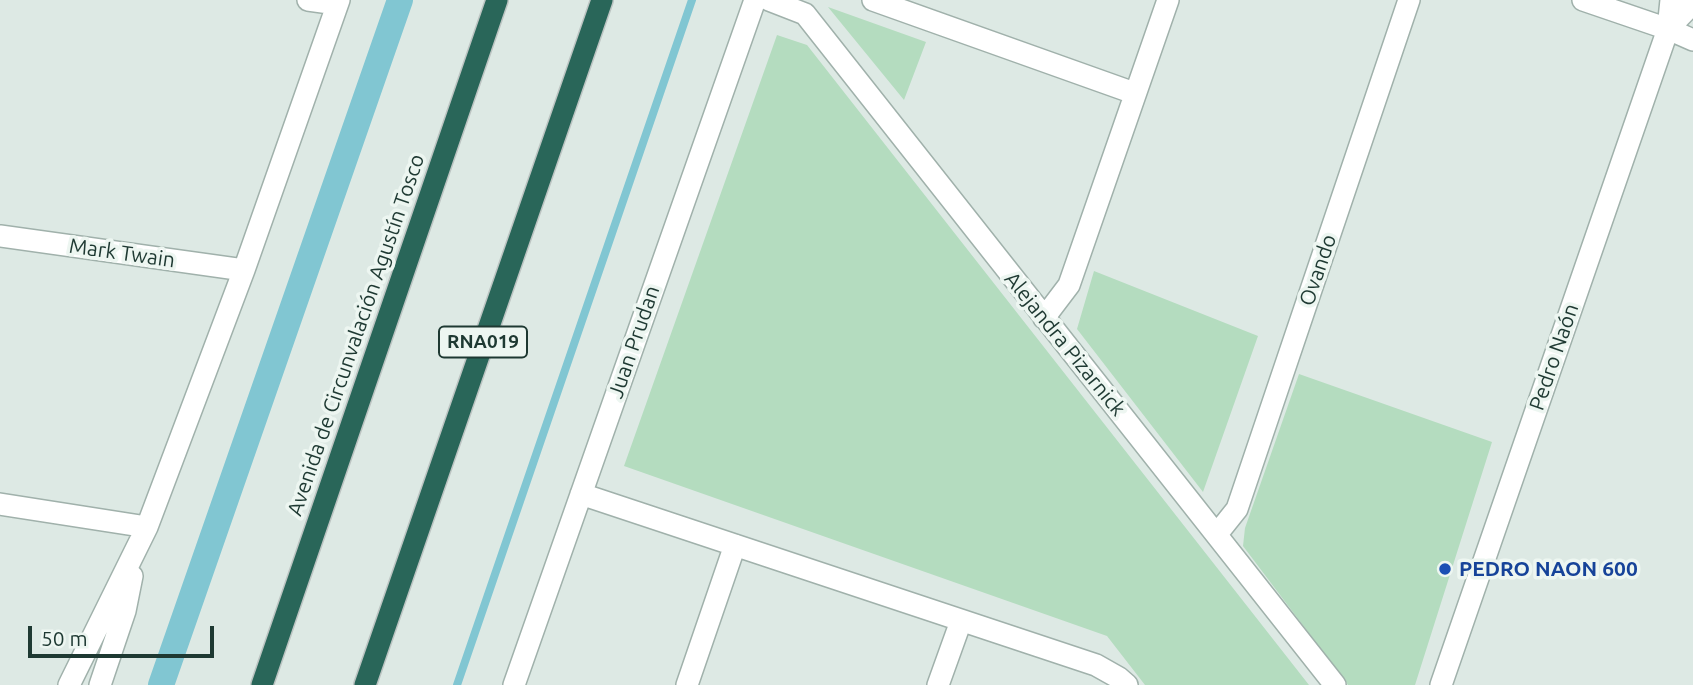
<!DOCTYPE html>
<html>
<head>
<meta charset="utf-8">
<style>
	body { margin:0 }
	#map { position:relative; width:1693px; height:685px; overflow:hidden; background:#dde9e4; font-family:Ubuntu,sans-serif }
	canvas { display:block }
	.scale { position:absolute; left:28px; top:626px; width:186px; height:32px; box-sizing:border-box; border:4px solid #1e3932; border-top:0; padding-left:9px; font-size:21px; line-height:24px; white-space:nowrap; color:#1e3932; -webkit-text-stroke:5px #edf6f1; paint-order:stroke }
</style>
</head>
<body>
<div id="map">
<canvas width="1693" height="685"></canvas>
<div class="scale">50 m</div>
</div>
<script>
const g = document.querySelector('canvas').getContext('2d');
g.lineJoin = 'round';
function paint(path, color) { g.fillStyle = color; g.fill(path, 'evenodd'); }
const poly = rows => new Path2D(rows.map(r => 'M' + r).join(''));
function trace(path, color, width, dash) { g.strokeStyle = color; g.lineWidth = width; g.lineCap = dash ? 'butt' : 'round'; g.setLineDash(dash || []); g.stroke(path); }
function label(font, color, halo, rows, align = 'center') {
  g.font = font + ' Ubuntu,sans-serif'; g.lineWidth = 7; g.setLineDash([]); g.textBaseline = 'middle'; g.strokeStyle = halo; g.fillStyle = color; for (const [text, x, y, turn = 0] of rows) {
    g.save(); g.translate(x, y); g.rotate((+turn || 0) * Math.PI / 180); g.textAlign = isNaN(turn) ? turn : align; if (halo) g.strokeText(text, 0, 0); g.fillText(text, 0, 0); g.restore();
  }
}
const green = poly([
	[828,7,926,42,904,100],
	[777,35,807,45,1309,685,1145,685,1107,636,624,466],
	[1094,271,1258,336,1203,492,1077,329],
	[1299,374,1492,442,1415,685,1348,685,1243,546,1245,528]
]);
const stream = poly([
	[457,685,692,0]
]);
const canal = poly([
	[161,685,400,0]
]);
const street = poly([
	[308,0,337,4],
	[769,0,805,14],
	[873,0,1134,93],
	[1583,0,1668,29,1693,40],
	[805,14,1335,685],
	[1668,29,1693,3],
	[0,236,244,270],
	[1044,318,1069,285,1168,0],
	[581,494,1096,665,1119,678,1127,685],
	[0,504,147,527],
	[1217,534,1237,509,1409,0],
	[69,685,147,527,244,270,339,0],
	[100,685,125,611,132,576],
	[514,685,755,0],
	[687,685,735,545],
	[938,685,961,621],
	[1441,685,1668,29,1671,0]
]);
const highway = poly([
	[262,685,497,0],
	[365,685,602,0]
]);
const markers = [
	[1445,569,7,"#1a4fb4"]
];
const shields = [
	[483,342,88]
];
const shieldNames = [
	["RNA019",483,342]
];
const streetNames = [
	["Mark Twain",122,253,8],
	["Ovando",1318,270,-71],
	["Avenida de Circunvalación Agustín Tosco",356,335,-71],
	["Juan Prudan",634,342,-71],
	["Alejandra Pizarnick",1065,344,51],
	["Pedro Naón",1554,357,-71]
];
const transitNames = [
	["PEDRO NAON 600",1459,569]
];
paint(green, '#b4dcbf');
trace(stream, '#81c6d2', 8);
trace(canal, '#81c6d2', 26);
trace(street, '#a0b1ab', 24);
trace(highway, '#bcc4c2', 24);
trace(street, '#fff', 21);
trace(highway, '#296659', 21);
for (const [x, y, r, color] of markers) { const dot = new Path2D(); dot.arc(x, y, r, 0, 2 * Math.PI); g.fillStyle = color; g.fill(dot); trace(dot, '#edf6f1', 2.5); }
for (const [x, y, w] of shields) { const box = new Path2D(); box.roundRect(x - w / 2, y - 15.5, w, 31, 5); g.fillStyle = '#edf6f1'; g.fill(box); trace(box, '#1e3932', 2); }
label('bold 19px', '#1e3932', null, shieldNames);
label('21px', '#1e3932', '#edf6f1', streetNames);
label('bold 21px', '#164399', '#edf6f1', transitNames, 'left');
</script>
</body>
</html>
